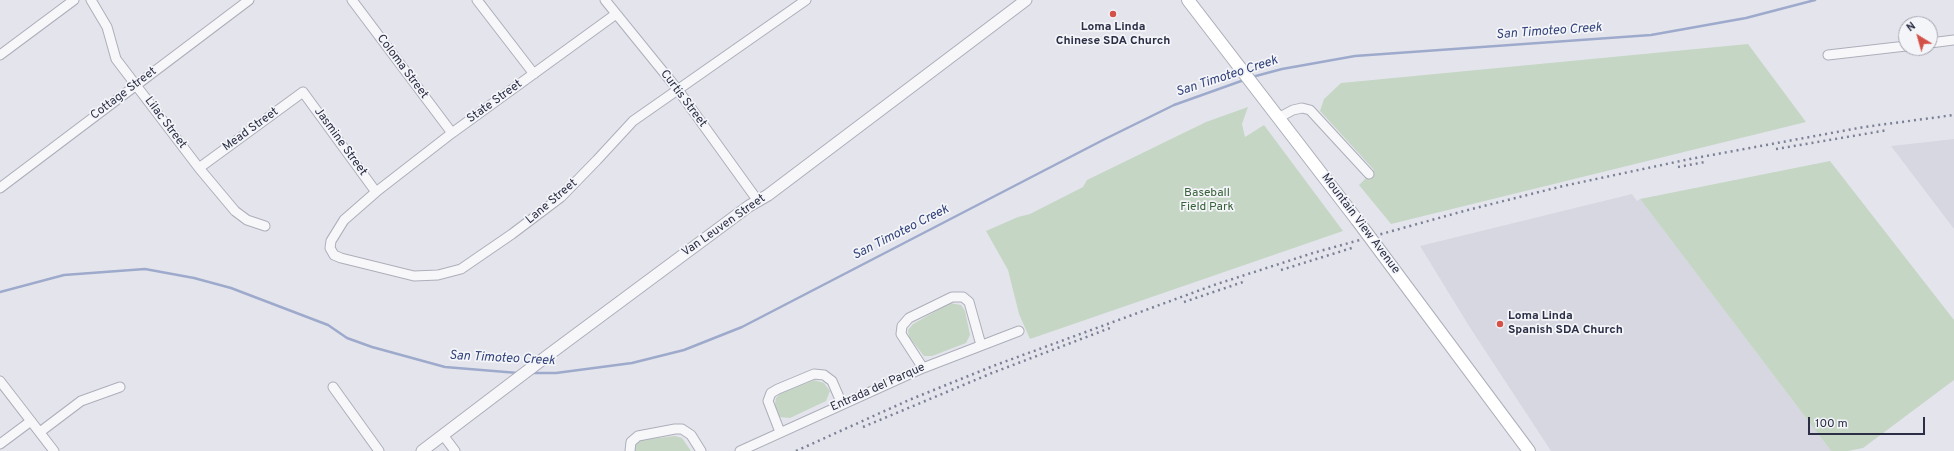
<!DOCTYPE html>
<html>
<head>
<meta charset="utf-8">
<style>
	body { margin:0 }
	#map { position:relative; width:1954px; height:451px; overflow:hidden; background:#e4e5ec; font-family:Overpass,sans-serif }
	canvas { display:block }
	.north { position:absolute; left:1898px; top:16px; width:40px; height:40px; box-sizing:border-box; background:#f4f5f9; border:1px solid #a4a5b1; border-radius:50%; rotate:323deg; font-size:11px; font-weight:700; line-height:16px; text-align:center; color:#2b2e45 }
	.north::after { content:''; display:block; margin:auto; width:14px; height:18px; background:#d35147; clip-path:polygon(50% 0,100% 100%,50% 72%,0 100%) }
	.scale { position:absolute; left:1808px; top:417px; width:117px; height:18px; box-sizing:border-box; border:2px solid #2b2e45; border-top:0; padding-left:5px; font-size:12px; line-height:14px; white-space:nowrap; color:#2b2e45; -webkit-text-stroke:3px #f4f5f9; paint-order:stroke }
</style>
</head>
<body>
<div id="map">
<canvas width="1954" height="451"></canvas>
<div class="north">N</div>
<div class="scale">100 m</div>
</div>
<script>
const g = document.querySelector('canvas').getContext('2d');
g.lineJoin = 'round';
function paint(path, color) { g.fillStyle = color; g.fill(path, 'evenodd'); }
const poly = rows => new Path2D(rows.map(r => 'M' + r).join(''));
function trace(path, color, width, dash) { g.strokeStyle = color; g.lineWidth = width; g.lineCap = dash ? 'butt' : 'round'; g.setLineDash(dash || []); g.stroke(path); }
function label(font, color, halo, rows, align = 'center') {
  g.font = font + ' Overpass,sans-serif'; g.lineWidth = 3.5; g.setLineDash([]); g.textBaseline = 'middle'; g.strokeStyle = halo; g.fillStyle = color; for (const [text, x, y, turn = 0] of rows) {
    g.save(); g.translate(x, y); g.rotate((+turn || 0) * Math.PI / 180); g.textAlign = isNaN(turn) ? turn : align; if (halo) g.strokeText(text, 0, 0); g.fillText(text, 0, 0); g.restore();
  }
}
const built = poly([
	[1954,139,1954,229,1891,146],
	[1632,194,1637,201,1640,199,1831,451,1551,451,1469,326,1420,246]
]);
const green = poly([
	[1748,44,1806,122,1391,224,1359,185,1374,170,1320,111,1324,99,1341,83],
	[1248,107,1242,124,1245,137,1264,125,1343,231,1030,339,1019,314,1008,270,986,231,1018,217,1030,214,1083,187,1087,180,1206,122],
	[1830,161,1954,320,1954,380,1863,448,1848,451,1831,451,1640,199],
	[950,303,961,305,965,311,970,335,966,343,932,356,924,356,909,337,908,330,913,324],
	[814,380,824,383,830,391,826,401,790,418,779,417,775,405,776,398,781,393],
	[675,436,682,438,691,451,634,451,634,445,642,440]
]);
const stream = poly([
	[1252,77,1282,69,1355,56,1651,35,1746,18,1815,0],
	[0,292,64,275,145,269,194,278,231,288,328,325,347,338,372,347,445,367,518,373],
	[531,373,556,373,632,363,684,350,742,327,1103,140,1174,105,1244,80]
]);
const minor = poly([
	[91,0,107,27,116,59,199,168,235,211,247,220,265,226],
	[352,0,452,133],
	[477,0,534,74],
	[605,0,678,90,758,201],
	[616,14,452,133,376,192,344,220,331,241,330,248,334,255,341,258,414,276,438,275,461,269,512,234,561,197,597,160,633,121,806,0],
	[1930,43,1954,40],
	[0,55,74,0],
	[1828,55,1906,46],
	[1278,118,1293,110,1302,108,1310,110,1369,174],
	[199,168,303,92,376,192],
	[0,188,249,0],
	[923,368,901,334,902,326,909,318,952,297,963,297,969,302,981,345],
	[0,381,54,451],
	[333,387,379,451],
	[40,432,81,401,120,387],
	[780,432,768,401,771,393,778,389,814,374,824,375,832,381,842,404],
	[443,435,455,451],
	[0,444,31,421],
	[630,451,631,442,638,436,675,429,682,429,691,435,701,451],
	[740,451,923,368,1019,331]
]);
const tertiary = poly([
	[422,451,547,356,749,206,768,195,1026,0]
]);
const secondary = poly([
	[1188,0,1357,220],
	[1392,267,1529,451]
]);
const rail = poly([
	[1776,149,1888,130],
	[1678,167,1705,162],
	[1281,270,1355,247],
	[1184,302,1243,282],
	[863,427,992,373,1110,328],
	[796,451,909,400,993,366,1214,285,1313,253,1464,211,1563,186,1690,159,1864,127,1954,115]
]);
const secondaryBridge = poly([
	[1357,220,1392,267]
]);
const markers = [
	[1113,14,4,"#d35147"],
	[1500,324,4,"#d35147"]
];
const poiNames = [
	["Loma Linda",1113,28],
	["Chinese SDA Church",1113,42],
	["Loma Linda",1508,317,"left"],
	["Spanish SDA Church",1508,331,"left"]
];
const streetNames = [
	["Coloma Street",402,67,53],
	["Cottage Street",124,94,-37],
	["Curtis Street",683,99,53],
	["State Street",495,102,-36],
	["Lilac Street",165,123,53],
	["Mead Street",251,130,-36],
	["Jasmine Street",340,142,54],
	["Lane Street",552,202,-40],
	["Mountain View Avenue",1360,224,53],
	["Van Leuven Street",724,226,-35],
	["Entrada del Parque",878,388,-24]
];
const parkNames = [
	["Baseball",1207,194],
	["Field Park",1207,208]
];
const waterNames = [
	["San Timoteo Creek",1549,32,-4],
	["San Timoteo Creek",1227,77,-18],
	["San Timoteo Creek",901,233,-27],
	["San Timoteo Creek",502,359,3]
];
paint(built, '#d6d7e1');
paint(green, '#c5d6c5');
trace(stream, '#9eaacc', 2.5);
trace(minor, '#acaeba', 11);
trace(tertiary, '#acaeba', 13);
trace(secondary, '#acaeba', 14);
trace(minor, '#f7f7fa', 9);
trace(tertiary, '#f7f7fa', 11);
trace(secondary, '#fff', 12);
trace(rail, '#7c8096', 2.5, [2, 4]);
trace(secondaryBridge, '#acaeba', 14, []);
trace(secondaryBridge, '#fff', 12);
for (const [x, y, r, color] of markers) { const dot = new Path2D(); dot.arc(x, y, r, 0, 2 * Math.PI); g.fillStyle = color; g.fill(dot); trace(dot, '#f4f5f9', 1.5); }
label('bold 12px', '#2b2e45', '#f4f5f9', poiNames);
label('12px', '#2b2e45', '#f4f5f9', streetNames);
label('12px', '#376139', '#f4f5f9', parkNames);
label('italic 13px', '#33437b', '#f4f5f9', waterNames);
</script>
</body>
</html>
